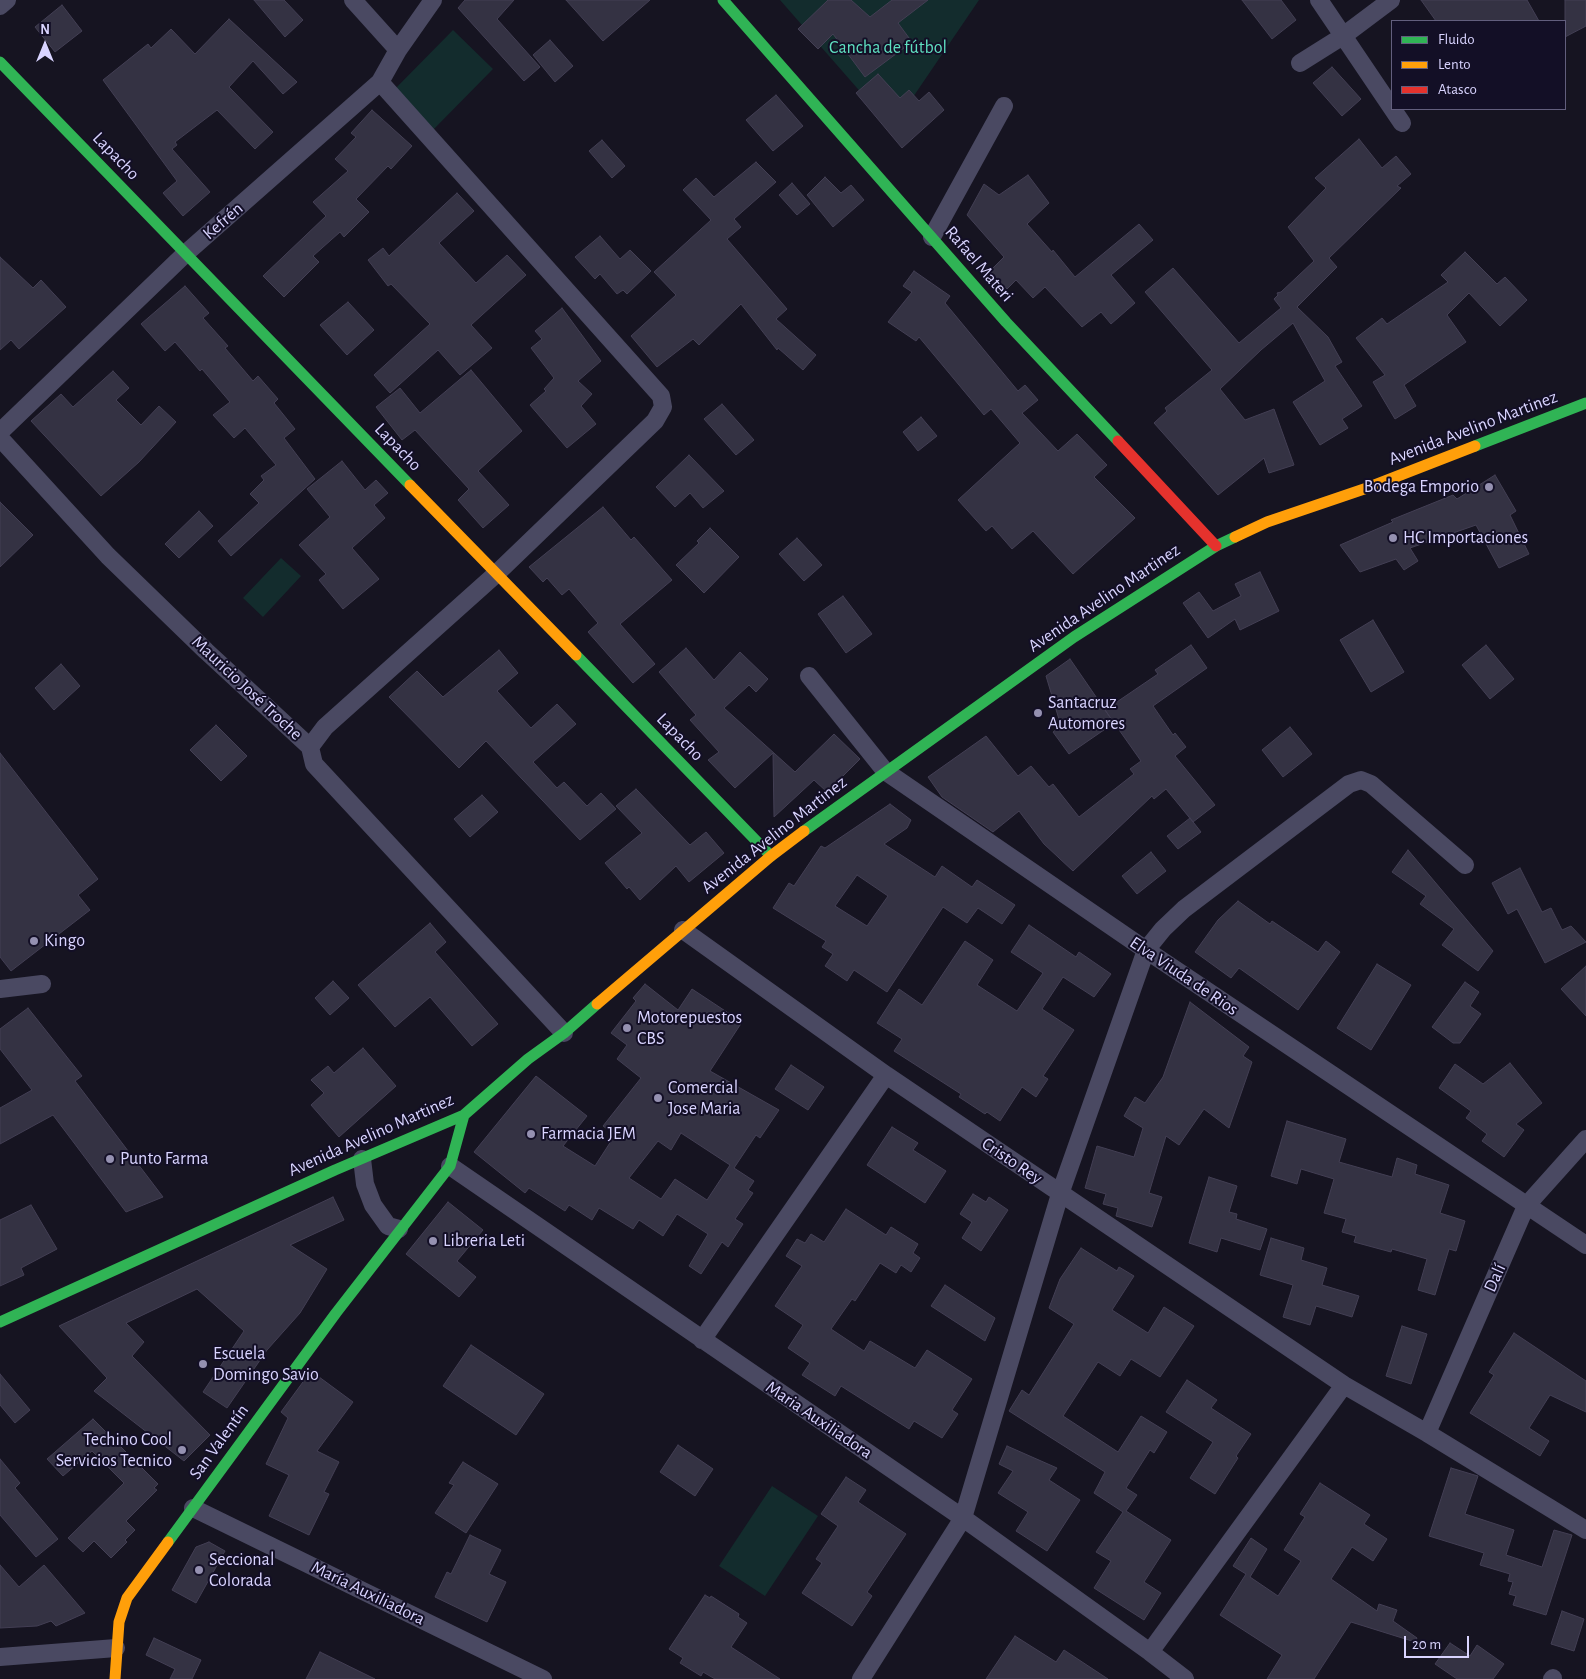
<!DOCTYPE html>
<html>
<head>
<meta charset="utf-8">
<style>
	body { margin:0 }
	#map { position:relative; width:1586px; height:1679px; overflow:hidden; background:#161421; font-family:"Alegreya Sans",sans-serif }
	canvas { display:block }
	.legend { position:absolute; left:1391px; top:20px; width:175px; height:90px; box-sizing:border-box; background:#130f26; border:1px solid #625e7d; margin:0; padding:6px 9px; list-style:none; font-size:15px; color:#d9d4ff }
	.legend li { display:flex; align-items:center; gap:10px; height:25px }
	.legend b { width:25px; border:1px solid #625e7d }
	.north { position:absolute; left:20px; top:20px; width:50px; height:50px; -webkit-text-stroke:4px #130f26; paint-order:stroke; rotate:0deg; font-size:14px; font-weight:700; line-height:20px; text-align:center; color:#d9d4ff }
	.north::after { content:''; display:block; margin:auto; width:18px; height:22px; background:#d9d4ff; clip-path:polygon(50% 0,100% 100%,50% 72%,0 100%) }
	.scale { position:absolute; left:1404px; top:1636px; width:65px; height:22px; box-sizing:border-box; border:2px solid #d9d4ff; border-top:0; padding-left:6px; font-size:15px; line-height:18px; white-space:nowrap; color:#d9d4ff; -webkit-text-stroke:4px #130f26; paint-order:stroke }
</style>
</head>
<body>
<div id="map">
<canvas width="1586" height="1679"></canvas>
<ul class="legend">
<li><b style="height:6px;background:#30b455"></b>Fluido</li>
<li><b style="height:6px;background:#ff9f0a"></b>Lento</li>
<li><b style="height:6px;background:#e5322d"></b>Atasco</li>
</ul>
<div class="north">N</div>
<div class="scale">20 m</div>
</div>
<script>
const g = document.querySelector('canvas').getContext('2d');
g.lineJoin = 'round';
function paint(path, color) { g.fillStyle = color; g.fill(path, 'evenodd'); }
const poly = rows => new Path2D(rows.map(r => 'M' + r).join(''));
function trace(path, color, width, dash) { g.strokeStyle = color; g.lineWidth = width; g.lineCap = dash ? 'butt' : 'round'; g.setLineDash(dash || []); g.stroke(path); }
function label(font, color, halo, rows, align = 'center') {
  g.font = font + ' "Alegreya Sans",sans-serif'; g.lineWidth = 4; g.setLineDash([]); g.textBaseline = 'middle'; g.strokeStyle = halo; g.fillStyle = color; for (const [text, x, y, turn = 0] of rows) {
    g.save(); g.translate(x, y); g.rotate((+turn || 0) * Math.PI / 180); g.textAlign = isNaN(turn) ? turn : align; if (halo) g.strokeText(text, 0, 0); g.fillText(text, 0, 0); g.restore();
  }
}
const green = poly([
	[780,0,979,0,892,128],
	[453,30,493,69,432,131,392,92],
	[281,558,301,576,263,617,243,598],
	[772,1486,818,1516,765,1596,719,1566]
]);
const building = poly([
	[254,0,284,0,303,20,285,37,254,0],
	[465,0,514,0,497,19,540,67,524,81,458,8,465,0],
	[566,0,650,0,603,41,566,0],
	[828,0,851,0,870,17,892,0,928,0,898,23,912,42,865,77,833,34,818,49,798,29,828,0],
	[1242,0,1281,0,1296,20,1272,39,1242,0],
	[1421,0,1527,0,1539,21,1436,21,1421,0],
	[1565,0,1586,0,1586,26,1565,37,1565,0],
	[62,5,82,31,55,52,35,27,62,5],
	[229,19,297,82,283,94,253,61,229,87,273,132,255,149,217,110,175,142,177,145,172,149,210,192,183,216,163,193,177,181,103,80,148,44,151,48,171,29,195,54,229,19],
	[550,40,573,66,555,82,533,55,550,40],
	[1332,67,1361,99,1342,116,1313,83,1332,67],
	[878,74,900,98,909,90,919,101,929,92,944,110,902,148,856,93,878,74],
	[776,95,803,126,773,151,746,120,776,95],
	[372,110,412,146,391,169,388,166,356,199,369,212,344,237,340,232,313,256,319,262,284,297,263,276,326,216,313,202,348,171,335,159,356,137,351,133,372,110],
	[1359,139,1382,168,1396,156,1411,174,1397,186,1401,188,1329,258,1337,267,1297,307,1328,337,1342,362,1335,366,1362,406,1342,419,1348,428,1320,445,1293,402,1325,381,1293,323,1261,350,1220,389,1245,420,1274,409,1294,465,1269,473,1264,458,1218,495,1154,423,1167,411,1165,408,1212,370,1145,292,1173,268,1239,343,1281,308,1274,299,1278,295,1277,293,1281,292,1314,261,1288,227,1326,188,1315,178,1359,139],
	[602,140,625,166,612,178,589,151,602,140],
	[756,162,776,182,734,219,741,227,727,239,787,309,776,319,816,355,803,370,778,348,777,350,741,304,699,345,693,339,657,367,631,336,676,295,654,272,711,220,683,190,696,178,714,197,756,162],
	[1028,175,1049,203,1027,224,1052,252,1053,250,1075,277,1139,224,1153,240,1111,275,1135,303,1111,324,1101,312,1082,327,1045,287,1033,298,1016,280,1007,289,990,271,1004,257,967,215,984,184,999,195,1028,175],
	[825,177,841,193,851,185,864,200,833,227,807,195,825,177],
	[792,183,810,204,797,215,779,195,792,183],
	[457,193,474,211,439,243,476,283,507,255,526,275,471,325,492,348,460,375,438,350,390,393,374,375,430,324,391,284,388,286,368,260,383,248,389,256,457,193],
	[600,236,620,259,630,250,651,271,627,294,623,290,617,294,600,274,595,279,575,257,600,236],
	[1465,252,1497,284,1505,277,1527,300,1500,326,1469,293,1447,315,1466,342,1404,385,1416,406,1395,419,1373,382,1385,375,1356,338,1382,318,1387,324,1448,282,1441,275,1465,252],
	[0,257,33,288,41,280,66,307,19,349,11,340,0,350,0,257],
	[914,271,950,296,945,303,1018,391,1025,385,1038,400,1022,413,1058,451,1077,434,1107,465,1094,477,1135,518,1073,574,1033,531,1012,549,992,526,986,531,958,500,1020,443,991,409,984,415,919,337,916,341,888,322,912,292,903,286,914,271],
	[185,286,209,313,203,318,228,346,225,348,253,381,258,376,278,399,274,403,295,429,284,438,315,479,231,556,218,541,259,503,250,494,264,480,261,476,276,465,245,428,234,438,213,415,230,402,202,369,200,371,175,342,165,351,141,324,185,286],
	[348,302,374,330,347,355,320,325,348,302],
	[562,308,601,361,578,381,592,394,581,406,596,424,567,448,530,405,546,391,544,389,554,378,531,348,542,339,535,331,562,308],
	[471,370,522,431,478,471,509,505,483,528,458,500,469,489,415,430,402,440,376,407,400,388,420,413,471,370],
	[113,371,129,388,116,400,141,425,159,406,176,422,139,462,101,496,31,421,61,394,73,407,113,371],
	[722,404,754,440,736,455,704,419,722,404],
	[921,417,937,436,918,451,903,432,921,417],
	[689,455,724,491,703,508,690,493,675,507,656,487,689,455],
	[342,461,365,490,376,480,388,493,374,505,385,518,352,548,379,579,343,609,319,580,326,574,299,545,330,517,307,489,342,461],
	[1495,475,1516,511,1510,515,1529,554,1499,568,1476,525,1410,548,1418,561,1404,570,1396,559,1360,572,1340,545,1393,522,1391,520,1453,495,1457,499,1495,475],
	[0,502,33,535,0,567,0,502],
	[603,507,631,540,634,537,672,580,620,624,655,664,633,683,588,632,598,623,569,589,562,595,547,578,543,582,529,567,603,507],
	[199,511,213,526,179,558,165,544,199,511],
	[710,528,739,557,704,593,676,565,699,543,697,541,710,528],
	[797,538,822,565,804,581,779,554,797,538],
	[1260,572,1279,611,1240,630,1235,619,1208,638,1183,603,1199,592,1213,611,1241,596,1235,584,1260,572],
	[843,596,872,634,846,653,818,614,843,596],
	[1373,620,1404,672,1371,692,1340,640,1373,620],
	[1191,645,1207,668,1153,706,1173,735,1175,733,1186,747,1175,756,1215,805,1193,822,1166,789,1154,799,1152,796,1073,871,1044,844,1019,811,993,832,942,797,928,777,986,736,1018,776,1031,766,1049,787,1053,784,1079,817,1134,774,1130,769,1141,761,1105,710,1158,674,1155,670,1191,645],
	[1486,645,1514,679,1490,699,1462,665,1486,645],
	[686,648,714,680,740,652,768,679,756,692,749,685,724,708,795,772,834,734,860,759,827,792,814,780,774,817,773,753,735,788,708,760,719,752,690,720,696,715,659,672,686,648],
	[499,650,518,673,497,691,531,728,557,704,576,724,533,762,557,788,564,782,587,806,601,793,616,809,580,840,486,741,459,768,389,697,417,671,443,697,499,650],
	[1070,659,1114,723,1069,754,1053,732,1061,726,1046,676,1070,659],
	[61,664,80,686,54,710,35,688,61,664],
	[216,725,247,756,221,781,190,750,216,725],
	[1290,727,1312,754,1283,777,1262,750,1290,727],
	[0,753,98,879,78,895,90,910,11,971,0,957,0,753],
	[636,789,690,845,706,832,724,853,689,882,676,866,640,900,629,887,627,889,605,863,642,833,616,806,636,789],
	[482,795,498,812,470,837,454,819,482,795],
	[890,804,911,820,907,828,884,844,935,877,942,866,972,887,977,880,1015,905,1002,924,978,908,967,923,943,907,887,992,854,970,847,981,825,966,833,954,822,947,826,941,773,908,789,883,794,886,821,846,825,848,890,804],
	[857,875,888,896,867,926,835,906,857,875],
	[1190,818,1201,832,1178,849,1167,836,1190,818],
	[1408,850,1493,951,1478,971,1442,945,1454,929,1420,904,1426,896,1392,872,1408,850],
	[1151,852,1166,871,1137,894,1122,876,1151,852],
	[1520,868,1542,912,1551,908,1562,930,1571,926,1586,942,1545,963,1517,909,1508,914,1492,883,1520,868],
	[1238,901,1270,924,1272,921,1318,952,1326,941,1340,952,1298,1010,1239,968,1231,978,1195,952,1218,920,1238,901],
	[430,923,446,942,435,952,498,1024,472,1046,430,997,395,1027,358,985,430,923],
	[1029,925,1076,957,1079,952,1111,974,1094,997,1063,977,1042,1009,1074,1030,1043,1076,1048,1079,1036,1097,1022,1087,1000,1121,987,1112,985,1114,959,1097,961,1094,894,1051,902,1039,877,1023,899,989,922,1005,965,941,993,960,977,985,1017,1011,1043,973,1011,952,1029,925],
	[1377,964,1411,985,1371,1050,1337,1028,1377,964],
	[1586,966,1586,1016,1561,989,1586,966],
	[333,981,349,998,330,1015,315,998,333,981],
	[1465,982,1479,992,1470,1006,1481,1014,1460,1043,1453,1043,1432,1027,1465,982],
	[645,984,678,1010,692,989,742,1022,710,1071,779,1110,760,1138,756,1135,734,1168,754,1181,748,1190,753,1193,735,1219,743,1224,728,1247,722,1242,701,1274,689,1266,708,1234,677,1214,663,1236,639,1220,633,1229,599,1208,592,1220,569,1205,565,1211,529,1188,525,1193,474,1152,536,1076,587,1116,563,1146,595,1166,615,1135,603,1126,641,1078,617,1059,627,1045,611,1033,636,1001,633,998,645,984],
	[681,1133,730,1165,707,1200,675,1179,661,1199,629,1178,658,1141,671,1150,681,1133],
	[1190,1002,1249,1047,1243,1056,1252,1062,1229,1128,1204,1109,1179,1145,1166,1136,1149,1193,1162,1197,1152,1227,1116,1216,1118,1208,1103,1204,1106,1194,1085,1188,1097,1146,1134,1157,1143,1128,1124,1116,1135,1097,1145,1103,1163,1077,1190,1002],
	[28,1008,82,1076,75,1081,163,1197,126,1212,53,1115,0,1144,0,1108,32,1090,0,1049,0,1029,28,1008],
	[363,1048,396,1086,339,1137,311,1105,324,1093,311,1080,328,1066,334,1073,363,1048],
	[1510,1063,1542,1103,1516,1124,1524,1130,1504,1157,1482,1141,1487,1134,1466,1118,1471,1111,1439,1088,1455,1064,1483,1084,1510,1063],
	[791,1065,824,1087,808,1110,775,1089,791,1065],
	[1287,1121,1346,1139,1339,1162,1392,1177,1397,1158,1417,1165,1415,1174,1449,1185,1440,1213,1465,1221,1456,1251,1449,1249,1435,1295,1418,1290,1427,1259,1392,1249,1391,1252,1354,1242,1356,1236,1342,1232,1346,1219,1324,1213,1334,1179,1301,1169,1297,1184,1271,1176,1287,1121],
	[892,1127,918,1143,913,1150,946,1171,925,1203,867,1165,892,1127],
	[1209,1177,1237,1186,1229,1212,1237,1214,1236,1219,1267,1229,1260,1250,1221,1238,1217,1252,1189,1243,1209,1177],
	[973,1194,986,1202,989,1197,1008,1210,981,1251,962,1238,972,1222,960,1214,973,1194],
	[333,1197,344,1220,290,1245,327,1269,300,1313,267,1350,227,1408,203,1392,244,1331,197,1289,126,1323,144,1342,132,1356,210,1435,184,1461,94,1391,107,1378,59,1326,333,1197],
	[448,1202,483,1230,457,1261,476,1277,459,1297,406,1254,448,1202],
	[31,1205,57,1249,21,1268,24,1275,0,1286,0,1220,31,1205],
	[846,1209,886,1235,891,1227,918,1244,913,1253,920,1258,911,1272,901,1265,896,1273,880,1263,855,1301,852,1299,831,1329,864,1351,870,1341,915,1368,927,1350,972,1379,952,1410,958,1414,942,1438,914,1421,909,1429,841,1386,835,1396,802,1375,810,1363,788,1348,803,1325,775,1306,802,1266,786,1256,797,1239,805,1243,811,1234,824,1242,846,1209],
	[1271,1238,1304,1248,1301,1260,1327,1268,1322,1285,1359,1296,1352,1317,1316,1306,1310,1325,1283,1317,1293,1285,1260,1275,1271,1238],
	[1081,1248,1117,1271,1119,1267,1134,1276,1112,1310,1148,1333,1164,1307,1194,1326,1160,1377,1131,1359,1120,1376,1098,1362,1063,1416,1118,1452,1141,1416,1167,1432,1154,1453,1150,1450,1126,1488,1137,1495,1126,1511,1171,1540,1144,1582,1161,1593,1144,1620,1094,1588,1111,1561,1096,1552,1123,1512,1094,1493,1105,1472,1009,1411,1022,1390,1029,1395,1074,1324,1049,1308,1060,1279,1081,1248],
	[945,1285,995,1318,985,1341,931,1306,945,1285],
	[1402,1326,1427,1334,1411,1384,1386,1376,1402,1326],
	[1514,1333,1586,1381,1586,1412,1550,1395,1529,1428,1549,1441,1540,1456,1470,1413,1494,1375,1489,1372,1514,1333],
	[471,1345,544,1394,516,1435,443,1386,471,1345],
	[311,1371,353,1402,317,1451,339,1462,324,1492,329,1494,309,1535,269,1516,289,1475,266,1464,288,1418,281,1412,311,1371],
	[0,1374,30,1410,15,1423,0,1405,0,1374],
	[1187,1380,1217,1400,1211,1408,1251,1434,1236,1456,1238,1458,1215,1494,1190,1478,1213,1442,1166,1412,1187,1380],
	[93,1419,158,1484,154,1488,157,1490,126,1521,135,1530,125,1540,127,1542,111,1558,94,1541,83,1552,68,1538,124,1483,92,1451,63,1476,47,1459,93,1419],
	[678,1445,713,1469,695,1496,660,1472,678,1445],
	[1007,1446,1057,1468,1049,1480,1080,1500,1047,1551,1016,1531,1028,1512,998,1493,1013,1471,999,1464,1007,1446],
	[0,1459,20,1483,15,1488,58,1539,36,1557,0,1515,0,1459],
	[463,1462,498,1484,466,1533,435,1513,454,1485,449,1483,463,1462],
	[1451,1468,1478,1476,1465,1514,1514,1530,1506,1555,1542,1567,1554,1530,1572,1535,1546,1615,1513,1605,1516,1596,1509,1594,1513,1582,1508,1581,1510,1574,1480,1565,1484,1553,1429,1536,1451,1468],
	[846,1477,866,1490,858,1502,906,1534,867,1592,872,1596,852,1626,802,1593,822,1563,816,1559,838,1526,821,1514,846,1477],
	[1320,1483,1370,1515,1364,1524,1387,1539,1373,1561,1352,1547,1331,1579,1377,1611,1379,1604,1397,1610,1393,1621,1417,1638,1415,1642,1351,1622,1314,1679,1267,1679,1282,1655,1220,1615,1246,1574,1233,1566,1251,1538,1267,1549,1250,1577,1278,1596,1301,1561,1284,1550,1305,1517,1300,1514,1320,1483],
	[470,1535,501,1550,489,1574,506,1582,487,1622,435,1597,447,1572,451,1574,470,1535],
	[209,1542,225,1551,196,1603,172,1590,196,1547,209,1542],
	[0,1565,19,1587,44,1565,85,1613,56,1626,51,1621,37,1626,0,1628,0,1565],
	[705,1595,710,1598,711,1596,739,1614,738,1617,747,1623,731,1647,780,1679,715,1679,703,1672,701,1676,680,1663,683,1658,669,1649,705,1595],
	[1562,1611,1584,1619,1574,1651,1551,1644,1562,1611],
	[1015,1636,1056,1662,1064,1650,1108,1679,986,1679,1015,1636],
	[154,1638,201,1660,192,1679,170,1679,175,1669,146,1655,154,1638],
	[1450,1643,1470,1656,1477,1645,1504,1664,1493,1679,1457,1679,1435,1664,1450,1643],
	[320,1652,375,1679,306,1679,320,1652]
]);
const street = poly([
	[353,0,398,50],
	[1319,0,1402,123],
	[0,6,7,0],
	[1300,63,1343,36,1391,0],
	[932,237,1004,106],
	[0,432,185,254,380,82,398,50,433,0],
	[0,438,108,556,206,651,310,747,314,764,564,1033],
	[809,676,885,771,1146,950,1586,1245],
	[310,747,325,727,496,574,655,421,663,407,661,396,380,82],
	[683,930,886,1075,1344,1385,1427,1433,1586,1530],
	[0,989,42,984],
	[362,1159,365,1184,373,1205,388,1226,399,1229],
	[450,1166,963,1518,1150,1652,1185,1679],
	[702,1340,886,1075],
	[1427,1433,1526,1206,1586,1139],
	[193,1508,543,1679],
	[1150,1652,1344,1385],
	[0,1657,116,1648],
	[861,1679,963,1518,1060,1194,1146,950,1163,929,1184,909,1349,784,1361,780,1371,784,1465,865],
	[1552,1679,1553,1678]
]);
const fast = poly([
	[723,0,1006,322,1118,441],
	[0,62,410,485],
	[1475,446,1586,403],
	[576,655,771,856],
	[804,831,1074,637,1216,546,1235,537],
	[0,1322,335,1170,464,1115,528,1059,564,1033,597,1004],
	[168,1542,336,1313,450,1166,464,1115]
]);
const slow = poly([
	[410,485,576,655],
	[1235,537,1267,522,1367,488,1475,446],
	[597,1004,771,856,804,831],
	[115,1679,119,1622,127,1598,168,1542]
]);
const jam = poly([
	[1118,441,1216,546]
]);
const markers = [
	[1489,487,5,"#9591b1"],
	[1393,538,5,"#9591b1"],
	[1038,713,5,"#9591b1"],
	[34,941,5,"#9591b1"],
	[627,1028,5,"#9591b1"],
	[658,1098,5,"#9591b1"],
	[531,1134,5,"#9591b1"],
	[110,1159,5,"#9591b1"],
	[433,1241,5,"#9591b1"],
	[203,1364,5,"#9591b1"],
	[182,1450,5,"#9591b1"],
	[199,1570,5,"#9591b1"]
];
const parkNames = [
	["Cancha de fútbol",888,48]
];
const streetNames = [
	["Lapacho",116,156,46],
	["Kefrén",223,221,-41],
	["Rafael Materi",979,264,49],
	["Avenida Avelino Martinez",1473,428,-21],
	["Lapacho",398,447,46],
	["Avenida Avelino Martinez",1104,598,-34],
	["Mauricio José Troche",247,688,43],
	["Lapacho",680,737,46],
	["Avenida Avelino Martinez",774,835,-38],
	["Elva Viuda de Rios",1184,976,34],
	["Avenida Avelino Martinez",371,1135,-24],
	["Cristo Rey",1012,1161,34],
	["Dalí",1495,1278,-66],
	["Maria Auxiliadora",819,1420,34],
	["San Valentín",219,1442,-54],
	["María Auxiliadora",368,1593,26]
];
const poiNames = [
	["Bodega Emporio",1479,487,"right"],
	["HC Importaciones",1403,538],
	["Santacruz",1048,703],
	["Automores",1048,724],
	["Kingo",44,941],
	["Motorepuestos",637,1018],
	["CBS",637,1039],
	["Comercial",668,1088],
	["Jose Maria",668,1109],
	["Farmacia JEM",541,1134],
	["Punto Farma",120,1159],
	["Libreria Leti",443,1241],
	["Escuela",213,1354],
	["Domingo Savio",213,1375],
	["Techino Cool",172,1440,"right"],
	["Servicios Tecnico",172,1461,"right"],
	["Seccional",209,1560],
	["Colorada",209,1581]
];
paint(green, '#132c2d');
paint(building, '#343243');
trace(building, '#433f54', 1);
trace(street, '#4a4962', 18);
trace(fast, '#30b455', 11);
trace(slow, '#ff9f0a', 11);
trace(jam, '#e5322d', 11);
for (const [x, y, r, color] of markers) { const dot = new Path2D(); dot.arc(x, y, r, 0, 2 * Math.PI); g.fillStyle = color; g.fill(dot); trace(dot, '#130f26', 2); }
label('18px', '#5fe0c0', '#130f26', parkNames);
label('18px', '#d9d4ff', '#130f26', streetNames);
label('18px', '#d9d4ff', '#130f26', poiNames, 'left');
</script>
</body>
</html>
